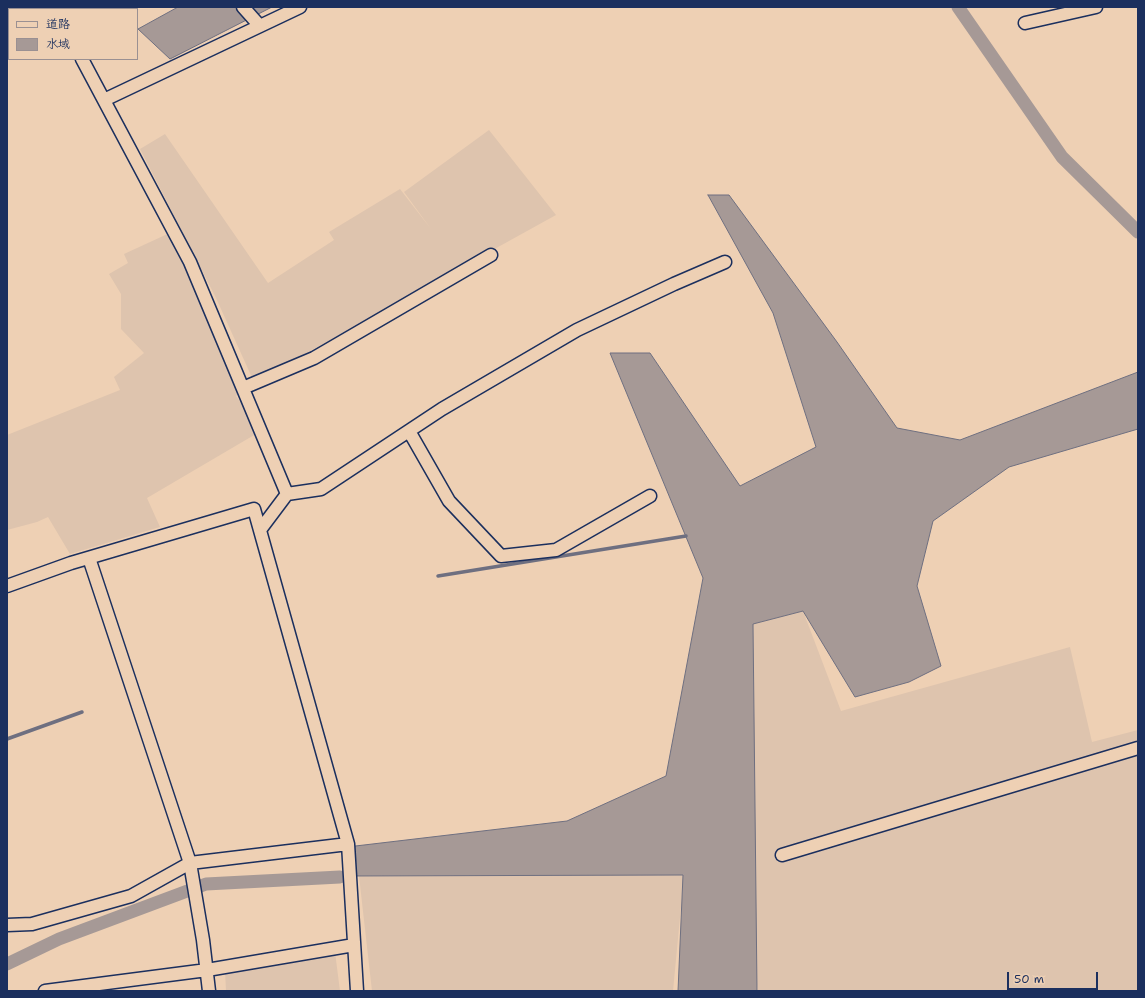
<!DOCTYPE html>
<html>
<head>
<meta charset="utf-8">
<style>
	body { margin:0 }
	#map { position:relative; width:1145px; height:998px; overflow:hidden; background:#eed0b4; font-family:"Shantell Sans","LXGW WenKai TC",sans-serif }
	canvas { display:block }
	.frame { position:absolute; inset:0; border:8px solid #1b2f5e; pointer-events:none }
	.legend { position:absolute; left:8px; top:8px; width:130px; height:52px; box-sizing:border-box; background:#eed0b4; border:1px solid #9a9092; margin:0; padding:5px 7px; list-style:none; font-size:12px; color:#1b2f5e }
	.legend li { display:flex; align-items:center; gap:8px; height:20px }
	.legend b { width:20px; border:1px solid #9a9092 }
	.scale { position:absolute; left:1007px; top:972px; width:91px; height:18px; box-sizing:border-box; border:2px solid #1b2f5e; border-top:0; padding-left:5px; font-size:12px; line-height:14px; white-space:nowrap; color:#1b2f5e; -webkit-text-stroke:3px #eed0b4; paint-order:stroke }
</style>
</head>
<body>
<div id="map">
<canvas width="1145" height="998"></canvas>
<div class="frame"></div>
<ul class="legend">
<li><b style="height:5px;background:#eed0b4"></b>道路</li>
<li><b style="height:11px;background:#a69996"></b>水域</li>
</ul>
<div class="scale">50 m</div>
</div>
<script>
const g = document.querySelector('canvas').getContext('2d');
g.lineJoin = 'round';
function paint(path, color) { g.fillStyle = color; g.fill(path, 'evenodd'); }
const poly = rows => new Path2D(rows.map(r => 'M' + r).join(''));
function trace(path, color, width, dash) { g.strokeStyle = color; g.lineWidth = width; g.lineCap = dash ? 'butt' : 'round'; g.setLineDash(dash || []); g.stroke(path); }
const built = poly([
	[489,130,556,215,254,382,216,298,140,149,165,134,268,283,334,240,329,232,400,189,431,229,404,192],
	[174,231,243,388,236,396,261,431,147,498,160,527,70,554,48,517,37,522,7,530,7,435,120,390,114,377,144,353,121,329,121,294,109,274,128,263,124,254],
	[803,611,841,711,1070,647,1092,742,1138,730,1138,991,758,991,755,972,753,624],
	[684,875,673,991,372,991,359,876],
	[335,952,340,991,226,991,225,970]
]);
const water = poly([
	[178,7,272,7,170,59,138,29,178,7],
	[708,195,729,195,837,342,897,428,960,440,1138,372,1138,429,1009,467,933,521,917,586,941,666,909,682,855,697,803,611,753,624,757,991,678,991,683,875,344,876,347,847,567,821,666,776,703,578,610,353,650,353,740,486,816,447,773,313,708,195]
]);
const stream = poly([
	[438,576,686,536],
	[7,739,82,712]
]);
const canal = poly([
	[958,7,1062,157,1138,232],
	[7,964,59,939,206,884,340,877]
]);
const street = poly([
	[243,7,259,25],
	[49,9,52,7],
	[1025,23,1096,7],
	[7,34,9,32],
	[82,59,190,262,287,494,260,530],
	[104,100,300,7],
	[243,388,314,358,491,255],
	[409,431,449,501,501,556,556,550,650,496],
	[287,494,321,489,442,409,577,330,674,284,725,262],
	[89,558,190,863,203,940,209,991],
	[7,586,71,563,254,509,348,844,357,991],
	[782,855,1138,748],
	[7,925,32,924,131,896,190,863,348,844],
	[45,991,207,970,354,945]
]);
paint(built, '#dec4ae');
paint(water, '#a69996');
trace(water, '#6e6f80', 1);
trace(stream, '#6e6f80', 3.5);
trace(canal, '#a69996', 13);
trace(street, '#1b2f5e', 15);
trace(street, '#eed0b4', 12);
</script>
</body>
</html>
